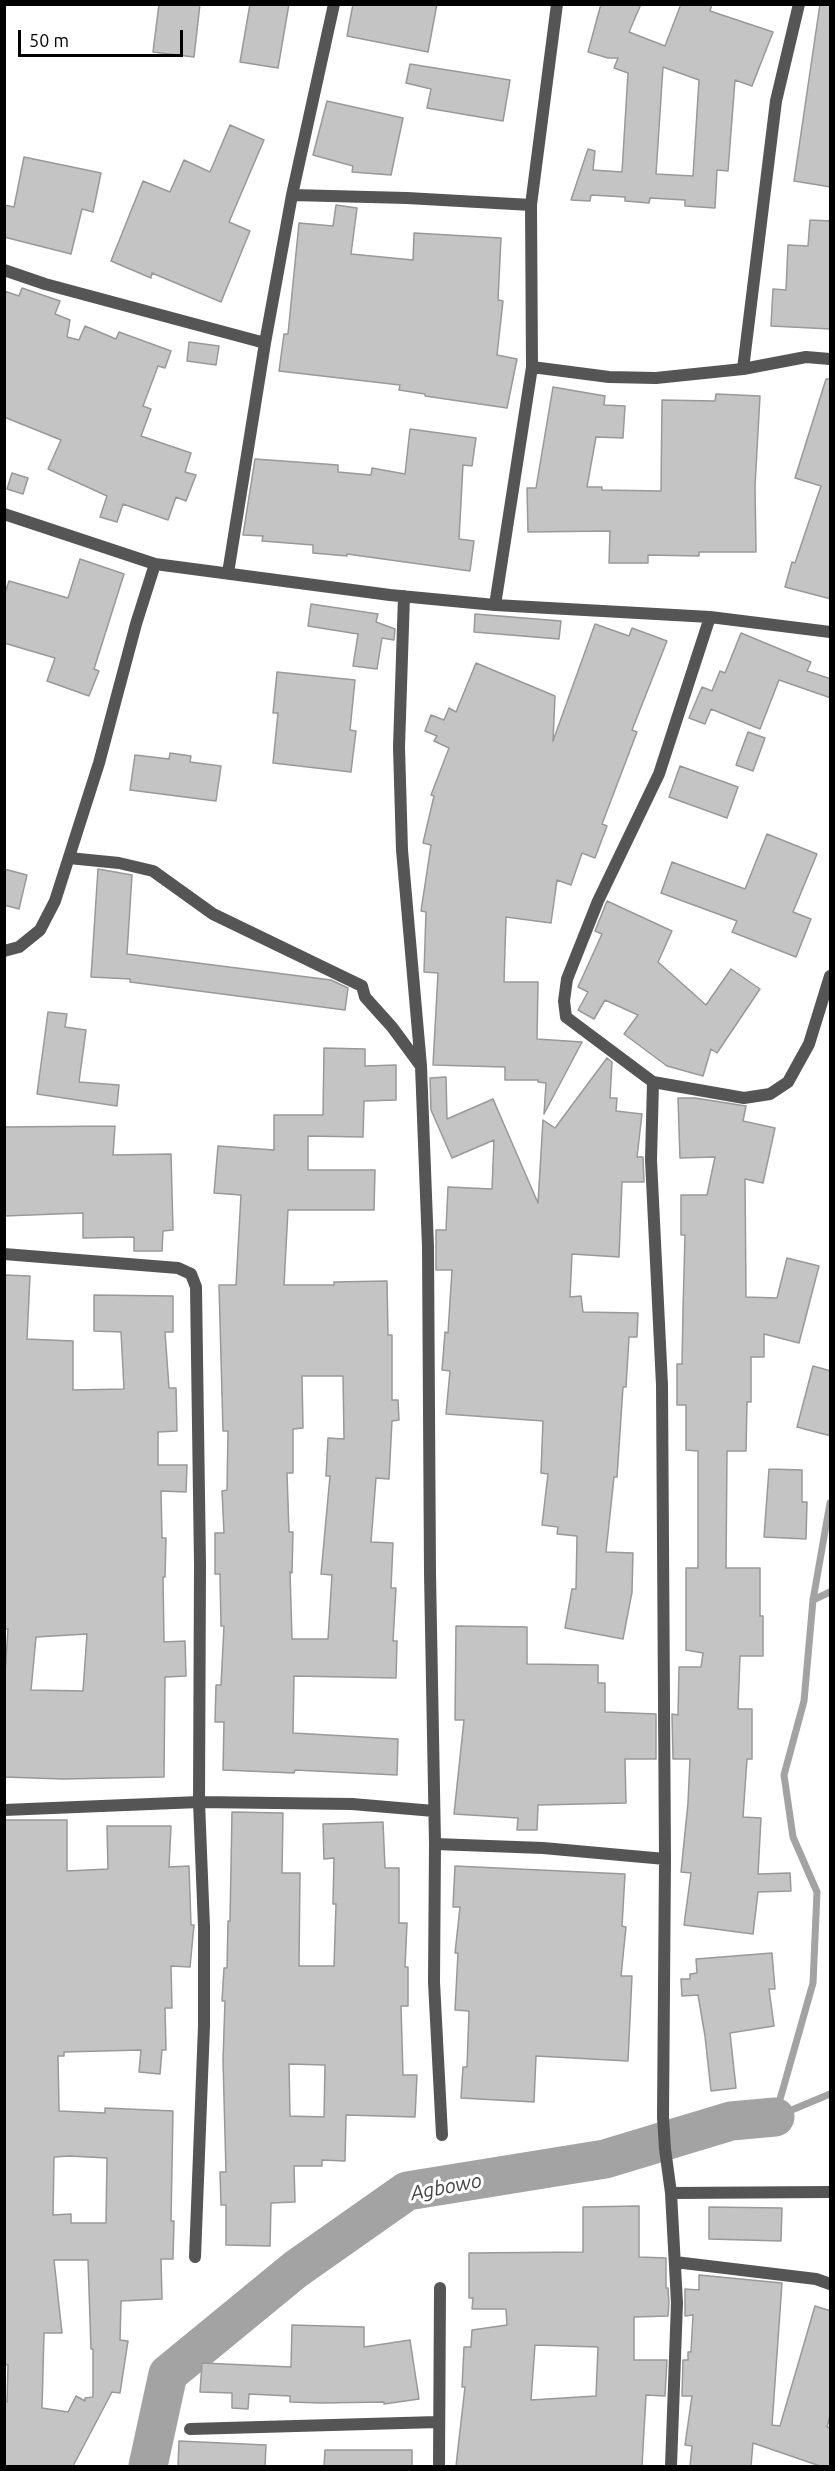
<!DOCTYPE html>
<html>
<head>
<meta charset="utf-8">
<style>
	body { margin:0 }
	#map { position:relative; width:835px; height:2471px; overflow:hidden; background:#fff; font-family:Ubuntu,sans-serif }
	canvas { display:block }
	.frame { position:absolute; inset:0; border:6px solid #000; pointer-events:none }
	.scale { position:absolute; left:18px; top:30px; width:165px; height:27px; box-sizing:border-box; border:3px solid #000; border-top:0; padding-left:8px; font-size:18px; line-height:21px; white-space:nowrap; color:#000; -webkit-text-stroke:4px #fff; paint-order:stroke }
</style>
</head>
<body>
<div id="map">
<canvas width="835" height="2471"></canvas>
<div class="frame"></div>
<div class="scale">50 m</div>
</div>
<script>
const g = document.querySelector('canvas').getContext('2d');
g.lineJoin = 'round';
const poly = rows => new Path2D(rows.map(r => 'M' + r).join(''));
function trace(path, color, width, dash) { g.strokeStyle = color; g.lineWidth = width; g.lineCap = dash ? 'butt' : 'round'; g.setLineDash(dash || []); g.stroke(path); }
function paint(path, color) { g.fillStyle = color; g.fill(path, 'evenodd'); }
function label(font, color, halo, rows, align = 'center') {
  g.font = font + ' Ubuntu,sans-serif'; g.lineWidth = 6; g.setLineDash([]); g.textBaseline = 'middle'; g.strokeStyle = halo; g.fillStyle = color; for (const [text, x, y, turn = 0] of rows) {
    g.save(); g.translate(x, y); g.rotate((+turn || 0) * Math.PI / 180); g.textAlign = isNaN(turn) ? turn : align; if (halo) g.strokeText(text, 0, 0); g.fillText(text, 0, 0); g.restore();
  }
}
const stream = poly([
	[813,1600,830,1592],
	[775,2117,813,1983,817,1892,793,1837,784,1775,804,1701,813,1600,830,1503],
	[775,2117,830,2094]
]);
const river = poly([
	[148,2466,168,2374,296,2269,407,2191,605,2159,731,2121,775,2117]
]);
const building = poly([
	[159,4,200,4,194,57,153,52,159,4],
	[250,4,289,4,278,68,240,62,250,4],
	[353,4,437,4,428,52,347,36,353,4],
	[601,4,641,4,629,32,665,46,681,4,712,4,710,11,773,32,752,86,735,80,728,171,717,170,715,208,685,206,685,200,650,198,649,203,625,201,625,197,591,195,590,201,571,200,588,149,595,151,593,170,622,172,628,73,614,68,618,58,608,58,588,52,601,4],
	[663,67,699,80,693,176,656,174,663,67],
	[820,4,831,4,831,187,794,181,820,4],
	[410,64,510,80,503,121,427,108,431,89,406,83,410,64],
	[327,101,403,118,391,175,352,172,353,166,313,155,327,101],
	[230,125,264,140,229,222,250,231,221,302,152,273,151,278,111,261,143,181,170,192,184,160,210,172,230,125],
	[24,157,101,173,93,212,82,209,71,254,4,237,4,205,14,207,24,157],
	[336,205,357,208,351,254,413,260,414,233,501,238,498,300,503,301,497,355,517,359,507,408,425,396,425,394,399,390,400,385,279,371,284,334,288,334,299,223,333,226,336,205],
	[810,220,831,221,831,329,771,326,773,289,786,290,788,245,808,246,810,220],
	[22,288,60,301,55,314,70,320,67,337,79,340,85,326,116,339,119,332,171,351,165,368,158,366,143,406,151,409,141,436,191,453,185,472,196,475,186,501,176,497,168,520,123,504,117,522,100,517,107,496,48,469,61,440,4,417,4,291,19,296,22,288],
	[189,342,219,346,216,365,187,361,189,342],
	[826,379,831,379,831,599,785,587,792,562,795,563,821,486,795,478,826,379],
	[553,387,605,396,604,405,625,406,623,438,596,437,587,487,602,487,602,490,661,491,662,400,715,401,716,394,760,396,755,486,756,552,699,552,699,556,648,555,648,563,609,563,610,531,528,532,527,488,536,488,553,387],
	[410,429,476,438,472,466,463,465,459,539,474,541,470,571,347,554,347,556,313,553,313,545,262,541,263,536,243,535,255,459,338,465,338,472,371,475,372,468,405,474,410,429],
	[12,473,28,478,23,494,7,489,12,473],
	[80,559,124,574,94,669,99,671,89,696,47,681,55,658,4,643,4,596,9,581,68,598,80,559],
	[311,604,378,614,376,622,395,629,394,640,382,638,377,669,353,666,358,634,308,626,311,604],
	[475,614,561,621,559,639,474,632,475,614],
	[595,624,629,636,632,628,667,641,632,730,637,732,602,824,607,826,595,858,582,853,571,885,557,880,551,923,506,917,504,982,538,982,537,1039,582,1042,544,1114,546,1083,538,1082,538,1080,505,1080,505,1067,433,1065,438,973,424,972,426,912,421,911,431,845,423,843,434,796,431,795,449,748,434,741,437,736,425,731,431,715,444,720,449,708,456,712,476,663,555,696,553,741,595,624],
	[741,633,811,662,807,671,831,679,831,698,779,680,760,729,711,709,705,724,689,718,702,687,712,691,720,671,725,673,741,633],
	[277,672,355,680,350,730,356,731,351,772,273,763,278,713,273,713,277,672],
	[748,732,765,738,753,771,736,765,748,732],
	[170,753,191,756,190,762,221,766,216,801,130,790,135,755,169,759,170,753],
	[680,766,738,787,727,818,669,797,680,766],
	[767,834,817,854,793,912,811,919,796,957,732,932,737,921,661,893,672,862,745,889,767,834],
	[4,869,27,875,19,909,4,905,4,869],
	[98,869,132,875,127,954,331,980,348,988,345,1010,130,982,130,979,91,977,98,869],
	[607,901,672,931,658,962,706,1005,731,969,760,989,717,1053,711,1049,703,1076,667,1066,624,1034,638,1015,605,1000,594,1019,578,1010,588,992,578,987,602,934,595,931,607,901],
	[48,1012,67,1014,65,1027,86,1030,79,1082,119,1085,117,1106,37,1094,48,1012],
	[324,1048,365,1049,365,1066,396,1065,396,1100,364,1101,363,1137,308,1136,308,1170,375,1170,374,1210,288,1210,284,1285,334,1285,334,1282,387,1281,388,1335,392,1335,392,1400,398,1400,399,1420,392,1421,389,1479,376,1478,371,1542,393,1543,391,1588,396,1588,393,1641,397,1641,396,1678,294,1676,293,1733,398,1739,397,1775,295,1770,294,1773,223,1770,224,1722,215,1722,216,1685,221,1685,224,1626,221,1626,220,1574,215,1574,215,1533,224,1533,222,1491,227,1490,228,1431,223,1431,219,1285,236,1285,241,1195,214,1193,218,1146,274,1150,274,1115,323,1115,324,1048],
	[302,1376,343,1376,344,1439,328,1438,326,1476,330,1476,321,1574,332,1575,328,1639,292,1639,290,1572,292,1573,293,1532,289,1532,287,1473,293,1473,293,1429,303,1428,302,1376],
	[607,1058,612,1062,610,1098,617,1098,616,1111,642,1114,637,1157,643,1157,644,1182,622,1182,619,1257,572,1254,570,1297,581,1296,583,1312,638,1313,637,1337,629,1337,626,1387,623,1387,617,1477,614,1477,606,1552,633,1553,632,1592,623,1639,565,1628,572,1589,576,1589,577,1536,557,1534,558,1527,542,1525,548,1474,541,1473,543,1421,446,1414,450,1371,442,1370,445,1332,448,1333,452,1270,436,1270,436,1230,446,1230,448,1187,492,1189,494,1140,452,1158,431,1110,430,1078,446,1077,447,1119,493,1099,538,1203,543,1120,555,1128,607,1058],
	[678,1098,695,1098,746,1106,743,1121,775,1128,763,1183,745,1179,746,1297,777,1298,787,1258,819,1266,799,1343,764,1334,764,1357,751,1357,751,1402,747,1402,746,1451,727,1451,726,1568,760,1568,760,1616,763,1616,763,1656,740,1656,738,1709,752,1709,752,1759,747,1759,743,1817,761,1818,758,1874,790,1873,791,1891,758,1892,753,1934,684,1925,691,1873,681,1872,688,1803,690,1759,673,1759,672,1714,678,1715,679,1667,701,1667,703,1653,686,1650,686,1568,698,1568,698,1451,686,1450,686,1405,677,1405,677,1364,682,1364,683,1310,685,1235,681,1235,681,1195,707,1195,715,1157,680,1158,678,1098],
	[115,1126,113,1155,171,1154,173,1230,163,1231,162,1251,134,1251,134,1237,83,1238,83,1213,4,1216,4,1127,115,1126],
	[4,1275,30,1276,27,1339,73,1341,73,1390,124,1389,121,1332,94,1331,94,1295,173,1296,173,1332,165,1332,169,1388,176,1388,177,1431,158,1432,158,1465,187,1465,186,1492,161,1491,162,1538,166,1538,165,1577,163,1577,164,1642,185,1641,186,1676,165,1677,164,1777,63,1779,4,1777,4,1688,8,1629,4,1629,4,1275],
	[87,1634,83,1691,31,1690,36,1637,87,1634],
	[813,1366,831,1371,831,1436,797,1427,813,1366],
	[769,1469,802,1470,802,1502,807,1502,806,1539,764,1537,769,1469],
	[456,1626,527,1627,527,1664,598,1665,598,1683,605,1683,605,1712,656,1714,656,1759,625,1759,626,1803,538,1805,537,1830,517,1830,518,1818,454,1814,464,1720,455,1720,456,1626],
	[232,1812,283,1813,282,1873,300,1873,299,1966,334,1966,336,1904,333,1904,334,1858,324,1859,323,1824,383,1822,385,1868,399,1868,399,1923,407,1923,405,1967,408,1967,408,2006,401,2006,403,2075,417,2075,415,2117,346,2115,345,2161,322,2160,322,2166,294,2166,295,2202,271,2203,270,2246,226,2245,226,2205,221,2205,220,2172,226,2172,223,2060,225,2001,222,2001,224,1968,227,1968,228,1921,230,1921,232,1812],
	[289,2064,325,2065,324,2117,290,2116,289,2064],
	[4,1820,67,1820,67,1871,108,1869,107,1826,171,1826,169,1867,189,1866,191,1925,194,1925,190,1967,171,1966,172,2008,165,2008,166,2050,162,2050,160,2074,139,2072,141,2050,64,2052,64,2056,58,2056,59,2111,105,2113,105,2108,173,2111,171,2221,174,2221,173,2259,161,2259,162,2299,121,2301,120,2340,128,2341,120,2393,112,2392,73,2466,4,2466,4,2402,7,2402,8,2365,4,2364,4,1820],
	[70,2156,107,2158,106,2223,71,2223,71,2214,53,2215,54,2157,70,2156],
	[54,2260,88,2260,91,2349,93,2349,93,2397,85,2398,85,2401,76,2396,68,2412,42,2408,44,2333,62,2333,54,2260],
	[455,1866,625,1874,622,1926,626,1927,621,1976,632,1976,628,2061,536,2056,534,2102,461,2098,463,2067,467,2067,469,2011,455,2010,458,1953,455,1953,460,1907,453,1907,455,1866],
	[772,1953,775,1989,769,1989,774,2026,730,2033,736,2088,711,2091,705,2036,698,1995,682,1996,681,1979,690,1979,690,1974,697,1973,696,1959,772,1953],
	[639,2206,639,2257,666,2258,666,2288,668,2288,669,2303,668,2316,634,2317,634,2360,667,2360,665,2396,646,2395,642,2466,456,2466,465,2387,462,2387,464,2347,471,2347,472,2330,507,2325,506,2309,472,2309,473,2298,469,2298,469,2253,583,2252,583,2207,639,2206],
	[535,2345,598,2347,596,2396,531,2400,535,2345],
	[709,2207,782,2208,781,2241,709,2239,709,2207],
	[699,2275,782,2283,772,2425,780,2426,815,2306,831,2311,831,2412,827,2427,831,2428,831,2466,820,2466,753,2443,751,2466,690,2466,692,2446,685,2445,692,2396,682,2396,683,2360,688,2360,688,2352,691,2352,693,2315,685,2316,685,2289,699,2290,699,2275],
	[292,2325,364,2327,364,2347,410,2340,419,2399,384,2404,384,2402,321,2403,290,2402,290,2396,249,2394,248,2409,232,2408,232,2393,200,2392,202,2363,291,2367,292,2325],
	[179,2441,266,2445,265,2466,178,2466,179,2441],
	[325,2450,412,2450,412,2466,324,2466,325,2450]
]);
const minor = poly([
	[292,195,407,198,531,205],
	[4,270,45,284,265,343],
	[532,367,609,377,656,378,743,369,806,357,830,359],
	[743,369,776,101,799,4],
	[4,514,155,564,390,595,495,605,710,617,830,632],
	[228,573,265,343,292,195,334,4],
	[404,596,399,747,402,850,421,1066,428,1247,430,1573,435,1844,434,1982,442,2135],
	[495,605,532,367,531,205,557,4],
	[710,617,659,774,598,901,567,979,564,1001,566,1017,653,1082,744,1098,770,1094,788,1082,809,1044,830,976],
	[69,858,119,863,153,871,213,914,362,986,365,997,392,1027,420,1065],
	[4,951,19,947,40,930,55,901,99,763,136,624,155,564],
	[653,1082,651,1160,662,1385,665,1859,663,2117,665,2149,671,2193,677,2303,671,2466],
	[4,1254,178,1268,191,1274,196,1287,200,1564,199,1802,204,1927,204,2026,195,2257],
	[4,1810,199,1802,352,1804,434,1811],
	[435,1844,543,1848,665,1859],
	[671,2193,830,2192],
	[675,2262,816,2279,830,2284],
	[190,2429,438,2422],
	[439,2466,440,2288]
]);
const waterNames = [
	["Agbowo",446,2187,-11]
];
trace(stream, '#a3a3a3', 7);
trace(river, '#a3a3a3', 39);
paint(building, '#c4c4c4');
trace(building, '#999', 1.5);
trace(minor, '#555', 12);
label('italic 20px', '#444', '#fff', waterNames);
</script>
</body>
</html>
